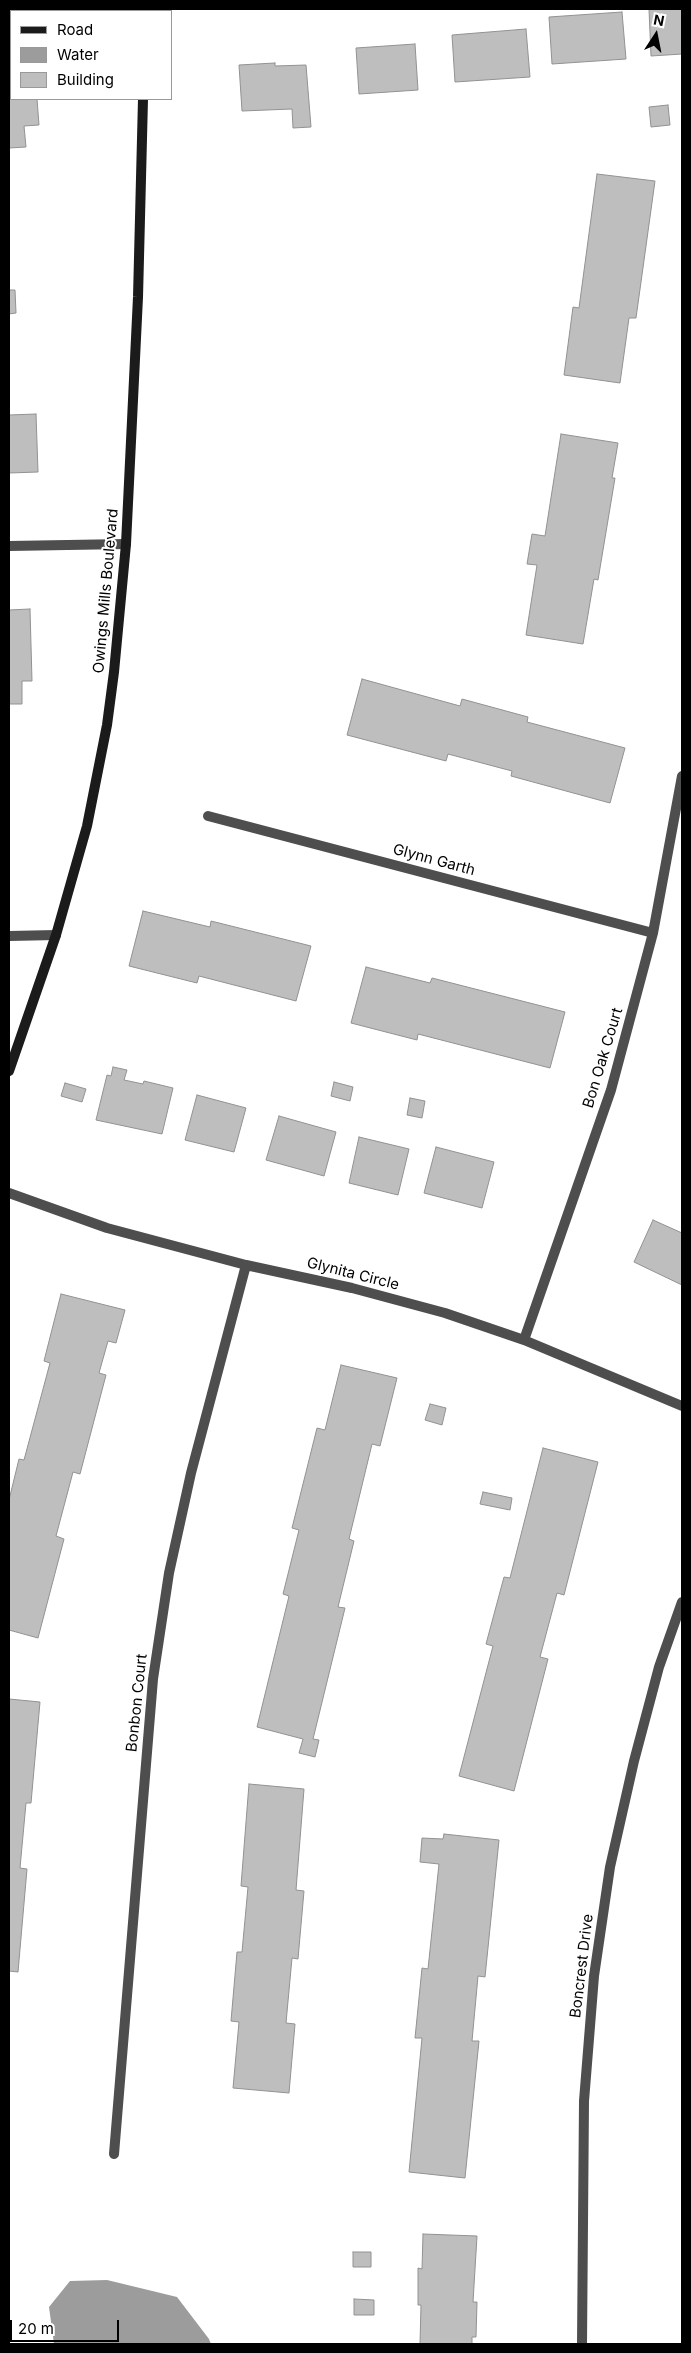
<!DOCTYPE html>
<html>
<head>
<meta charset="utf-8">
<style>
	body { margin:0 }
	#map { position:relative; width:691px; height:2353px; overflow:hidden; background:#fff; font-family:Inter,sans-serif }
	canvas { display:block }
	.frame { position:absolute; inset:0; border:10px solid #000; pointer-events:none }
	.legend { position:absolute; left:10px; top:10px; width:162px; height:90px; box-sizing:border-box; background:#fff; border:1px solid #999; margin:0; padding:6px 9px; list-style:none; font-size:15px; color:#000 }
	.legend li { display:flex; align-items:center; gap:10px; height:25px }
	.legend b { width:25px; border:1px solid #999 }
	.north { position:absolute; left:631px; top:10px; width:50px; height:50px; -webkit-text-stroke:4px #fff; paint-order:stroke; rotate:11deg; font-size:14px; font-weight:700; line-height:20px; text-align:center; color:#000 }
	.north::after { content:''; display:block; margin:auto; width:18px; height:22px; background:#000; clip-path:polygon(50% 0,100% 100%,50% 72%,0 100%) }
	.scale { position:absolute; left:10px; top:2320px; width:109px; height:22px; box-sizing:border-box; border:2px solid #000; border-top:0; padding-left:6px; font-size:15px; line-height:18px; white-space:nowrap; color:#000; -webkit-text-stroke:4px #fff; paint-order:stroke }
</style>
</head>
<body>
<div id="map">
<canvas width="691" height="2353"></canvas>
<div class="frame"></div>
<ul class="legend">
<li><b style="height:6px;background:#1b1b1b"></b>Road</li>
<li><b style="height:14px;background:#9c9c9c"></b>Water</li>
<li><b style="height:14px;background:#bebebe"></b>Building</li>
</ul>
<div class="north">N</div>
<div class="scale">20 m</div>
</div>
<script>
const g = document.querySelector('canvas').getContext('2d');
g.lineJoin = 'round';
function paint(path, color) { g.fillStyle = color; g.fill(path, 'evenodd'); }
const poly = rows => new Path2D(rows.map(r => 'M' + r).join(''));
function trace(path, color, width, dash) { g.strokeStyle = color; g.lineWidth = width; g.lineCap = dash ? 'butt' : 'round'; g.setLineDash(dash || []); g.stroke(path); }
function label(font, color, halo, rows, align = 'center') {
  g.font = font + ' Inter,sans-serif'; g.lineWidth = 4; g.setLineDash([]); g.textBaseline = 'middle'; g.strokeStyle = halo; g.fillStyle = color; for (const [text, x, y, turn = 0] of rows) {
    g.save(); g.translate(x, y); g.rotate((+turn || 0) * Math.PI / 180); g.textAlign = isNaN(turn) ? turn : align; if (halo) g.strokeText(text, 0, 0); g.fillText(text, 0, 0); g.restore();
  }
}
const water = poly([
	[107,2280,177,2297,209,2339,211,2344,54,2344,49,2307,70,2281]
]);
const building = poly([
	[649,9,682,9,682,54,651,56,649,9],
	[622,12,626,59,552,64,549,17,622,12],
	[526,29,530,77,455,82,452,35,526,29],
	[415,44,418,90,359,94,356,48,415,44],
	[9,61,11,61,11,99,37,99,39,125,24,126,26,147,9,148,9,61],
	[275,63,275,66,306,65,311,127,293,128,292,109,242,111,239,65,275,63],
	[668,105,670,125,651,127,649,107,668,105],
	[597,174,655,181,636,318,629,318,620,383,564,375,573,307,579,308,597,174],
	[9,290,15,290,16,313,9,314,9,290],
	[36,414,38,472,9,473,9,415,36,414],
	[561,434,618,443,612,478,615,478,598,580,594,579,583,644,526,635,537,565,527,564,532,534,545,536,561,434],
	[30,609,32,681,22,681,22,704,9,704,9,610,30,609],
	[362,679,460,706,462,699,528,717,527,722,625,748,610,803,511,776,512,771,448,754,446,761,347,735,362,679],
	[143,911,210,927,211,921,311,946,296,1001,199,976,197,983,129,966,143,911],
	[366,967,430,983,432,978,565,1012,550,1068,418,1034,417,1040,351,1023,366,967],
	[113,1067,127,1070,124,1080,143,1084,144,1081,173,1088,162,1134,96,1120,107,1075,111,1076,113,1067],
	[334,1082,353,1087,350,1101,331,1096,334,1082],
	[65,1083,86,1089,82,1102,61,1096,65,1083],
	[197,1095,246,1108,234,1152,185,1140,197,1095],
	[410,1098,425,1101,422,1118,407,1115,410,1098],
	[279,1116,336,1132,324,1176,266,1160,279,1116],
	[359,1137,409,1149,398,1195,349,1183,359,1137],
	[436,1147,494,1162,482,1208,424,1193,436,1147],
	[653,1220,682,1233,682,1285,634,1262,653,1220],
	[61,1294,125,1310,116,1343,108,1341,99,1373,106,1375,80,1474,73,1472,56,1536,64,1539,38,1638,9,1630,9,1500,19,1459,24,1460,50,1363,44,1361,61,1294],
	[341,1365,397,1378,380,1446,372,1444,349,1539,354,1541,338,1607,345,1608,313,1739,319,1740,315,1757,299,1753,303,1739,257,1727,289,1596,283,1594,299,1530,292,1528,317,1428,325,1430,341,1365],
	[430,1404,446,1408,442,1425,425,1420,430,1404],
	[543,1448,598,1462,564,1595,557,1593,540,1657,548,1659,514,1791,459,1776,493,1646,486,1644,504,1577,510,1578,543,1448],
	[483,1492,512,1498,510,1510,480,1504,483,1492],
	[9,1699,40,1702,31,1803,26,1803,20,1868,27,1869,18,1972,9,1971,9,1699],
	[249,1784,304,1789,296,1890,304,1891,298,1959,292,1958,286,2023,295,2024,289,2093,233,2088,239,2022,231,2021,237,1952,242,1952,248,1887,241,1886,249,1784],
	[444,1834,499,1840,485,1977,478,1976,472,2041,479,2041,465,2178,409,2172,422,2038,415,2038,422,1968,428,1969,439,1864,420,1862,422,1838,443,1839,444,1834],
	[423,2234,477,2236,473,2302,477,2302,476,2337,472,2337,472,2344,420,2344,421,2305,418,2305,418,2268,422,2269,423,2234],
	[353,2252,371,2252,371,2267,353,2267,353,2252],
	[354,2299,374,2300,374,2315,354,2315,354,2299]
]);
const street = poly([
	[9,546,126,544],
	[208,816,653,933],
	[9,936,56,935],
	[9,1193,107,1228,246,1265,352,1288,445,1313,524,1340,682,1406],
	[524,1340,611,1090,653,933,682,776],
	[114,2154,153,1679,169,1573,191,1473,246,1265],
	[582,2344,584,2101,594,1976,610,1867,634,1761,659,1667,682,1602]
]);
const secondary = poly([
	[142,9,142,11],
	[9,1071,56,935,87,826,107,725,114,672,126,544,138,297,143,99]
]);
const streetNames = [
	["Owings Mills Boulevard",106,591,-85],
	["Glynn Garth",434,860,15],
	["Bon Oak Court",603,1058,-73],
	["Glynita Circle",353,1274,14],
	["Bonbon Court",137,1703,-84],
	["Boncrest Drive",582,1966,-83]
];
paint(water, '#9c9c9c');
paint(building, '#bebebe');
trace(building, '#929292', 1);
trace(street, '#4e4e4e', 10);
trace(secondary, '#1b1b1b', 10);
label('15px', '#000', '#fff', streetNames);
</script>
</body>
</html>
